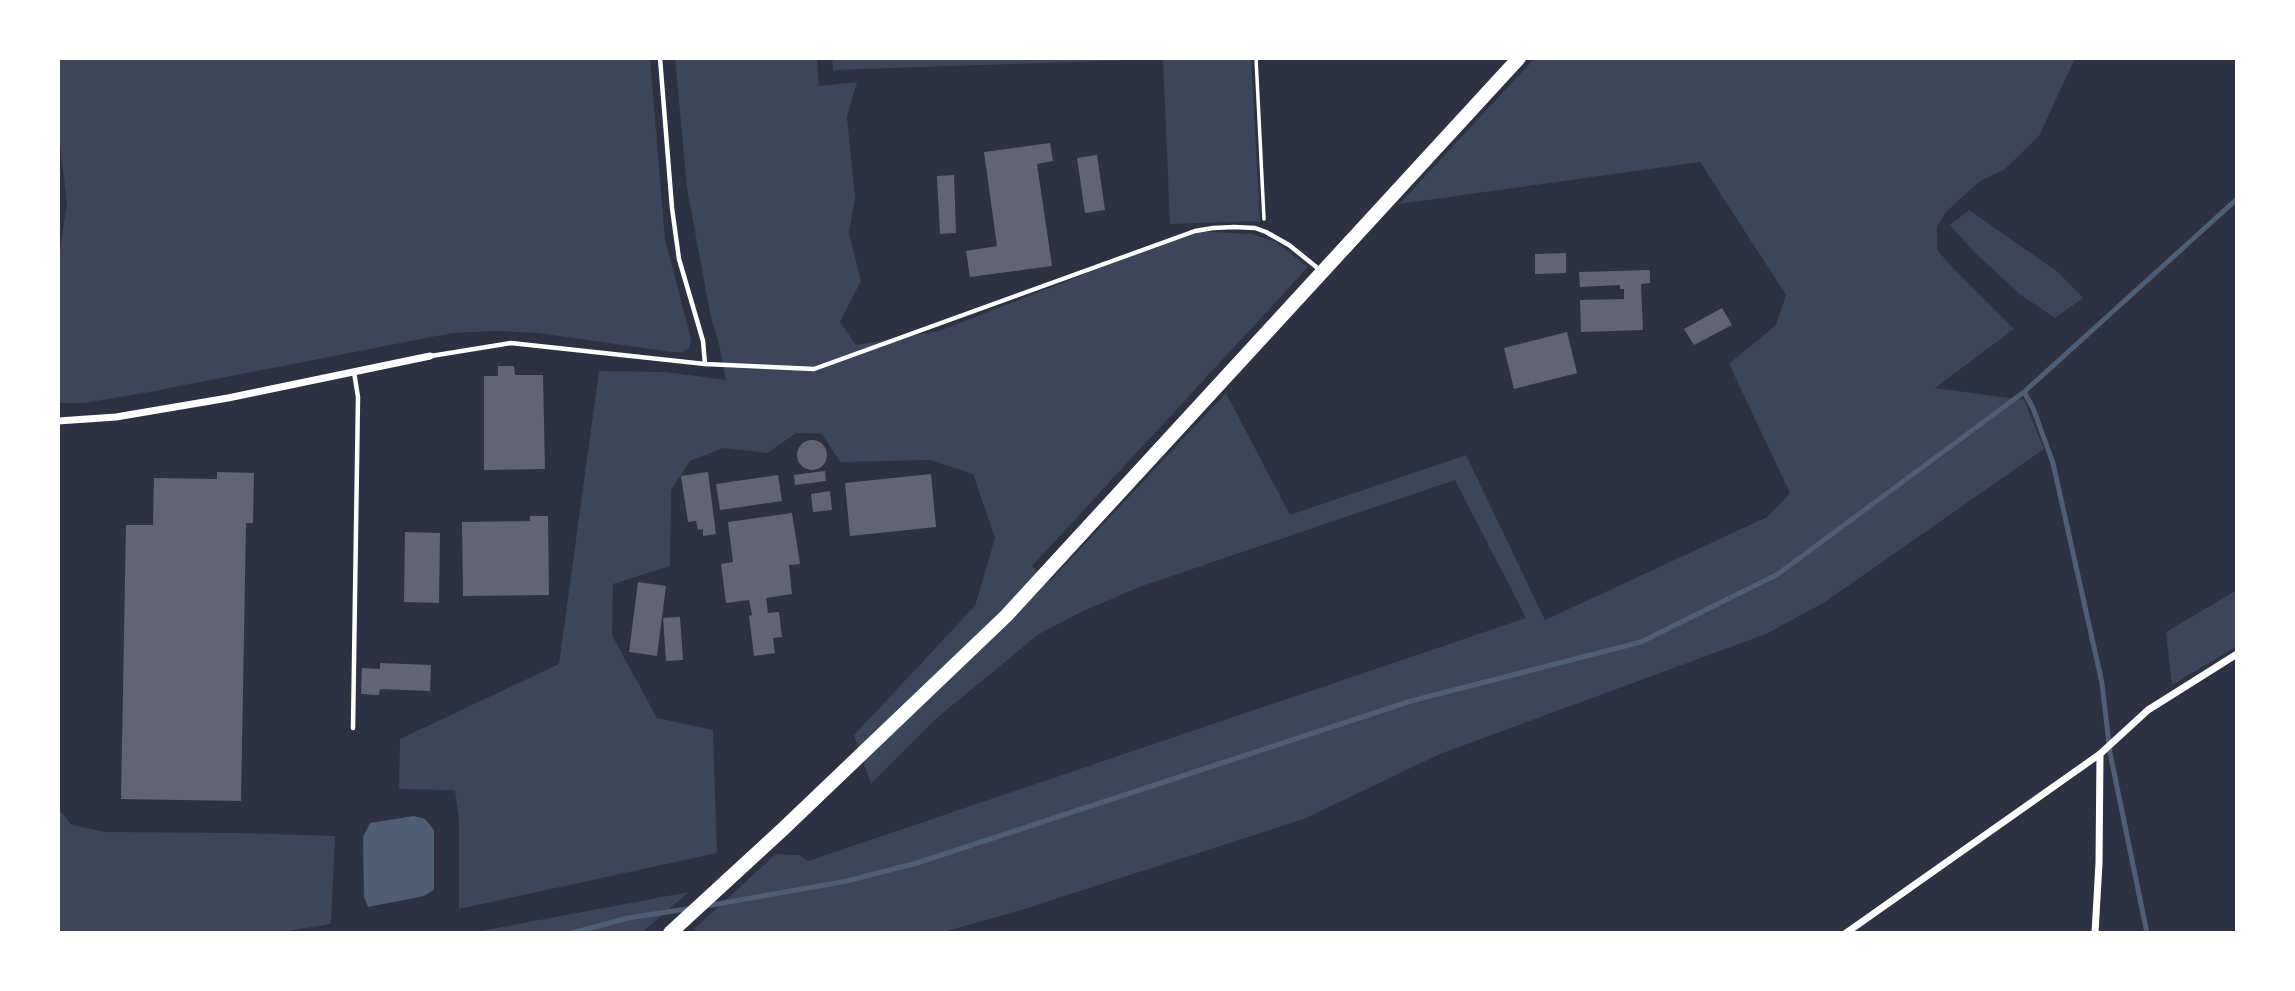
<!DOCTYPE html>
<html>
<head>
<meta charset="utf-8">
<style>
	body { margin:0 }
	#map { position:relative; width:2295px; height:991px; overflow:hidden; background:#2d3142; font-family:"Public Sans",sans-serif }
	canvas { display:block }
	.frame { position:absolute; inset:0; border:60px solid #fff; pointer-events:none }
</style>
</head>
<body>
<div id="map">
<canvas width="2295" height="991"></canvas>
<div class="frame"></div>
</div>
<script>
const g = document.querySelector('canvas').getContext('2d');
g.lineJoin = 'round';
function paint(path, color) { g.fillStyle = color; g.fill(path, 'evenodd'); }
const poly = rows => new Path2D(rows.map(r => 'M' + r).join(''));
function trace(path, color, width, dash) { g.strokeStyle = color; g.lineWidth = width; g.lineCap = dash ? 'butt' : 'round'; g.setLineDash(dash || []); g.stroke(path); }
const green = poly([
	[58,58,650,58,665,239,691,339,689,348,682,352,671,352,538,333,495,331,452,333,144,393,84,403,58,403,58,266,67,202,58,129],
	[675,58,817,58,819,86,857,82,847,117,855,198,849,233,861,281,840,322,856,345,939,331,1195,231,1252,234,1276,242,1308,267,1032,566,1050,581,1226,393,1290,515,1466,455,1545,620,1767,517,1790,493,1729,364,1776,325,1786,295,1700,162,1399,204,1535,58,2075,58,2039,136,2004,170,1980,181,1946,212,1937,227,1937,250,1953,268,2014,329,1935,388,2024,400,2044,449,1825,602,1766,634,1440,754,1304,819,1015,912,939,933,697,933,694,929,776,854,799,855,808,861,1526,618,1455,480,1142,586,1083,611,1039,634,938,717,871,784,854,735,975,606,995,538,973,474,930,460,840,462,822,434,796,433,768,453,723,448,690,461,671,490,670,566,613,584,612,635,657,718,713,730,717,853,459,909,459,820,455,790,399,789,400,739,559,664,599,371,666,372,726,380,719,344,711,318,687,188],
	[832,58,1251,58,1260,221,1170,224,1163,59,833,70],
	[1969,210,2058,272,2083,298,2055,318,2021,295,1975,253,1950,225],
	[2237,590,2237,646,2172,685,2166,632],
	[58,809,72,825,106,832,240,833,335,836,331,924,277,933,58,933],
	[689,892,641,933,470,933]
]);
const water = poly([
	[414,816,425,819,434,830,434,890,424,896,368,907,364,897,363,837,370,823]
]);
const stream = poly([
	[2024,392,2033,408,2053,463,2102,683,2110,753,2147,933],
	[706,906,847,881,917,863,1411,701,1641,642,1778,574,2024,392,2237,199],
	[572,933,628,918,693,908]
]);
const building = poly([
	[1050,143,1053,161,1037,164,1052,266,970,277,966,251,997,246,984,152],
	[1097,155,1105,210,1085,213,1077,158],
	[954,175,956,233,940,234,937,176],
	[1566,253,1566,273,1535,274,1535,254],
	[1650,270,1650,283,1641,284,1643,330,1581,332,1580,300,1624,299,1624,289,1620,289,1620,285,1580,287,1579,272],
	[1722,308,1732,325,1694,345,1684,329],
	[1567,332,1577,373,1514,389,1504,348],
	[498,366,514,366,515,375,543,375,545,469,484,470,484,376,498,376],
	'797 455a15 15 0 1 1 30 0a15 15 0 1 1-30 0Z',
	[825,471,826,481,795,485,794,475],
	[217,472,254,473,253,523,246,523,241,801,121,799,126,525,153,525,154,478,217,479],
	[708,472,716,534,703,536,703,529,698,530,696,521,688,522,681,476],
	[931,474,936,527,850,536,845,483],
	[778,475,782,501,720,510,716,484],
	[830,491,832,510,813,512,811,494],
	[792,513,800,564,789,565,792,594,766,598,768,613,779,612,782,637,773,638,775,653,754,656,749,616,752,615,749,600,726,603,721,564,733,562,728,522],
	[530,516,548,516,549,595,463,596,462,522,530,521],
	[405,532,440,533,439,603,404,602],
	[638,582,666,586,657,656,629,652],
	[680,617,683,660,666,661,663,618],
	[380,663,431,665,430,691,380,689,379,695,361,694,362,668,380,669]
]);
const path = poly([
	[1256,58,1264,219]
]);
const service = poly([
	[660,58,672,208,679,259,703,341,705,364],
	[431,356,511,343,705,364,814,369,1195,231,1213,228,1234,227,1255,228,1266,232,1289,245,1320,270],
	[353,728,358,397,354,372]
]);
const minor = poly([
	[58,421,116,417,228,398,430,356],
	[1846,933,2100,754,2148,710,2237,654],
	[2095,933,2099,863,2100,754]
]);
const primary = poly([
	[670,933,782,830,1006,616,1519,58]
]);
paint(green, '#3c4559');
paint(water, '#4f5d75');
trace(stream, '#4f5d75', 5);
paint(building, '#626471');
trace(path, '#fff', 3.5);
trace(service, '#fff', 4.5);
trace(minor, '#fff', 7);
trace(primary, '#fff', 14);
</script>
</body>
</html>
